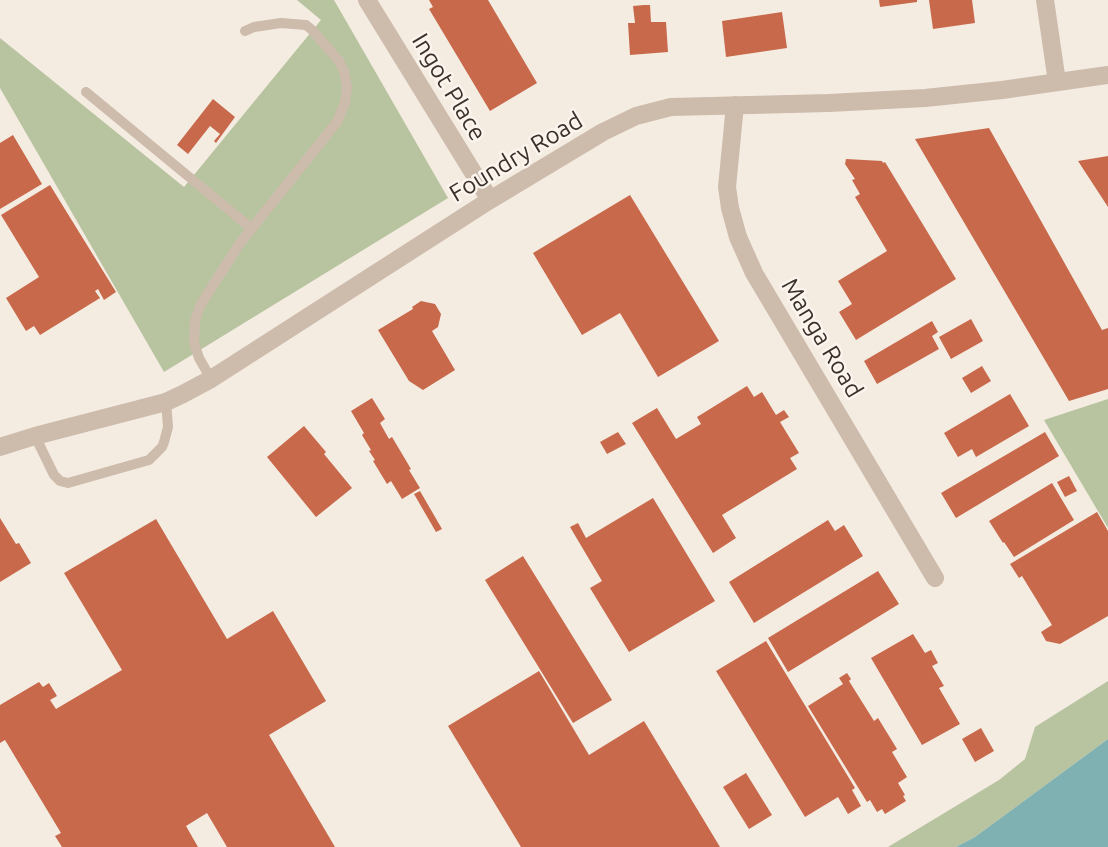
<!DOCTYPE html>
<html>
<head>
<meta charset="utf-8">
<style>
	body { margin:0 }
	canvas { display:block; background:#f4ebe1 }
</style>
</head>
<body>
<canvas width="1108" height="847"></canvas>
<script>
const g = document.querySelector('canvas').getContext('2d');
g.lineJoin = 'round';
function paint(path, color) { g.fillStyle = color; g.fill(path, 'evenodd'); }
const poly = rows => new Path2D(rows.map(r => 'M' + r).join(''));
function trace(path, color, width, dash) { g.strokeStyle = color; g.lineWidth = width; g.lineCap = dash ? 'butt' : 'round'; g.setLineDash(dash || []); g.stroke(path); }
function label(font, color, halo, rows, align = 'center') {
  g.font = font + ' Ubuntu,sans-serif'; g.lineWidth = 5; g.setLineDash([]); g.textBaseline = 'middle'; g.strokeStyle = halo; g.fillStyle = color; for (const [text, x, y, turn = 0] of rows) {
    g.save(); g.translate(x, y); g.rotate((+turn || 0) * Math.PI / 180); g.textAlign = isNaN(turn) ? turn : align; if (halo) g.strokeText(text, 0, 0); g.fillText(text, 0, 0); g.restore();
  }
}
const green = poly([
	[297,0,334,0,448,198,164,372,0,88,0,38,184,187,321,20],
	[1108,399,1108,528,1044,420],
	[1108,681,1108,739,975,837,956,847,888,847,999,780,1025,759,1035,727]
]);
const water = poly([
	[1108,739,1108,847,956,847,975,837]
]);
const building = poly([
	[429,0,488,0,537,83,490,111,429,9,433,7],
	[879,0,917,0,917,2,880,7],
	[929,0,972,0,975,23,933,29],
	[644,5,650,5,651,22,666,22,668,52,630,55,628,23,635,23,633,6],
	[782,12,787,48,726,57,722,21],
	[213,99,235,117,216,143,214,141,220,134,210,126,188,154,177,145],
	[989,128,1102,330,1108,328,1108,389,1069,401,915,139],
	[13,135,42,184,0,209,0,143],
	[1108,156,1108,207,1078,161],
	[846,159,882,161,883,163,885,162,956,279,856,340,839,312,852,304,838,281,887,251,855,197,860,194,852,180,855,179,845,164],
	[50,185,116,292,104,300,98,289,95,291,100,298,40,335,34,326,26,331,6,298,39,277,1,215],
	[630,195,719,341,658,377,620,313,582,335,533,253],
	[421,301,435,304,441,314,438,327,432,331,455,370,423,390,409,381,378,330,413,309,412,307],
	[971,319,983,341,951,359,939,337],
	[932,321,938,332,932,336,939,349,877,384,864,361],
	[982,366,991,381,971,393,962,378],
	[747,386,754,397,762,392,776,415,784,410,789,417,780,422,799,453,790,458,797,469,722,515,736,538,713,553,632,423,657,408,676,439,701,424,697,417],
	[1010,394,1029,426,976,457,972,449,958,457,944,433],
	[372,398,385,419,380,423,389,439,392,437,411,469,409,470,420,488,402,499,391,481,387,484,373,461,375,460,369,451,371,450,362,435,364,433,351,411],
	[304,426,326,452,324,454,352,488,316,517,267,457],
	[618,432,626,444,607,454,600,442],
	[1045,432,1059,456,956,518,941,493],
	[1069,476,1077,491,1065,497,1057,482],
	[1052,483,1074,520,1014,557,1004,542,1003,543,989,521],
	[420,491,442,529,436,532,414,494],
	[653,498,715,601,629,652,590,588,602,581,570,527,578,523,586,538],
	[1097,512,1108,531,1108,616,1060,644,1046,641,1041,632,1052,625,1022,576,1019,578,1010,564],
	[0,518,16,544,19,543,31,563,0,582],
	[156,519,227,639,273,611,326,701,269,735,335,847,227,847,207,813,186,826,198,847,62,847,55,836,61,833,5,740,0,743,0,705,39,682,43,687,49,683,57,696,50,700,56,709,122,670,64,573],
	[828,520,835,531,844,525,863,556,754,623,729,582],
	[523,556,612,700,573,723,485,580],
	[878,571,899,604,788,672,768,638],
	[913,634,925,653,931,650,938,663,932,666,944,686,939,688,960,724,922,745,871,658],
	[766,641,855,788,852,790,861,806,848,814,838,797,805,817,716,671],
	[539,671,589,755,644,721,720,847,521,847,448,726],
	[847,673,851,679,849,681,874,721,878,718,897,749,892,752,907,777,898,783,905,795,903,796,906,801,885,814,882,809,877,812,870,800,867,802,808,706,843,684,839,678],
	[981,728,994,751,975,762,962,739],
	[746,773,772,815,749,829,723,787]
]);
const lane = poly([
	[86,92,251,228],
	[211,379,199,358,194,343,195,320,201,304,240,243,337,122,345,103,347,87,344,71,339,61,312,30,306,25,281,23,254,27,245,31],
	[35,436,54,475,60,481,68,483,149,460,162,447,164,442,168,427,166,402]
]);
const street = poly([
	[367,0,490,200],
	[1045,0,1057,82],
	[735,105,727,187,730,208,738,237,754,273,935,578],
	[0,447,35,436,166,402,183,394,211,379,490,200,603,132,636,116,671,107,829,103,925,98,1002,90,1108,75]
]);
const streetNames = [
	["Ingot Place",449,87,59],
	["Foundry Road",516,157,-31],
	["Manga Road",822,338,59]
];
paint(green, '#b8c4a0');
paint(water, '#7fb0b2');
paint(building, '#c8694b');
trace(lane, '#cdbbac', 10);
trace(street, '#cdbbac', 18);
label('24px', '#3b302b', '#fbf5ee', streetNames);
</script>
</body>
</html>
